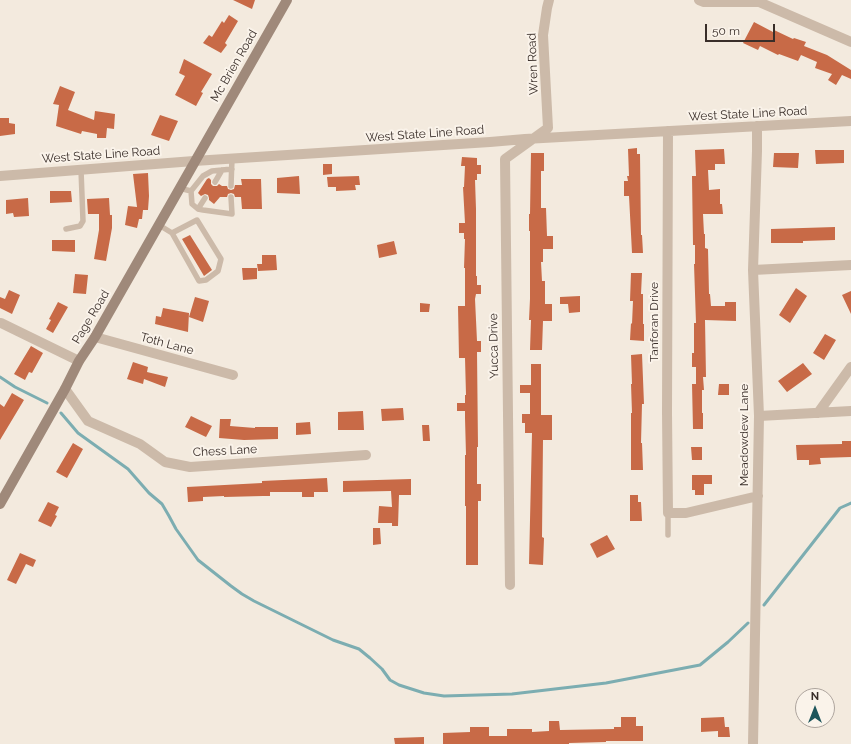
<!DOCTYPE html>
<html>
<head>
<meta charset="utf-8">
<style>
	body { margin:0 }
	#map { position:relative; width:851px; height:744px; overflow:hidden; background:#f3eade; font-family:Raleway,sans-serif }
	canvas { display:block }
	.north { position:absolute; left:795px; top:688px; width:40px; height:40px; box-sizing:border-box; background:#faf3ea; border:1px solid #ada49d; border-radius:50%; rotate:0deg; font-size:11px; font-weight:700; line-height:16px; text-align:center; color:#392e29 }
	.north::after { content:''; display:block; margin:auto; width:14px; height:18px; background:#1d555b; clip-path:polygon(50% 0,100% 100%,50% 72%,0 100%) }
	.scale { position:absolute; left:705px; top:24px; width:70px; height:18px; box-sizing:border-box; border:2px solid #392e29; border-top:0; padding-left:5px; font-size:12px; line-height:14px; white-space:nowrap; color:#392e29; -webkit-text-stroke:3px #faf3ea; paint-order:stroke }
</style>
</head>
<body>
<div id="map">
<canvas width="851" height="744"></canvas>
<div class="north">N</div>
<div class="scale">50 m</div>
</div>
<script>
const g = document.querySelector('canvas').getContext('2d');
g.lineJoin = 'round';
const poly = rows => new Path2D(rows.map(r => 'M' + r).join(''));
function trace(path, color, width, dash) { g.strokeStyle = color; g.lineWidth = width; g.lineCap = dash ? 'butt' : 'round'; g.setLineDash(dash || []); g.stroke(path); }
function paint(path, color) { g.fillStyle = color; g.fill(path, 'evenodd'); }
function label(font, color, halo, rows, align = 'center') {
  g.font = font + ' Raleway,sans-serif'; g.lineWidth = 4; g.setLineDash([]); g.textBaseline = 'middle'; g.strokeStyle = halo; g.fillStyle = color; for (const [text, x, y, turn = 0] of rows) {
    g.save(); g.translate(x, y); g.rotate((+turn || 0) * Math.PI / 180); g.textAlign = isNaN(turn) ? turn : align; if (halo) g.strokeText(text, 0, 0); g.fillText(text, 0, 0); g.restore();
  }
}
const stream = poly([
	[0,377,15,387,47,403],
	[61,413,78,433,128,469,149,493,162,504,169,516,176,529,198,560,231,586,242,594,254,601,333,640,359,649,370,658,382,669,390,680,399,685,424,693,444,696,512,694,606,683,700,665,728,642,748,623],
	[764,605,840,508,851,503]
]);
const building = poly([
	[233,0,255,0,252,9],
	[229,15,238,21,225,43,227,45,221,53,203,43,209,35,212,37,222,21,224,23],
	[754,22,773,32,774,30,793,39,794,38,806,42,804,46,827,55,851,70,851,79,842,75,836,85,828,80,832,74,815,68,817,62,801,55,798,61,779,54,778,55,760,46,758,50,743,43],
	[184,59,212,74,201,92,203,93,196,106,175,95,185,76,179,73],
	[60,86,75,92,68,110,94,120,95,111,115,114,114,129,107,128,106,138,97,138,97,134,82,131,81,134,56,126,59,105,53,104],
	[160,115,178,121,169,141,151,135],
	[0,118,9,118,9,123,15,124,15,134,0,136],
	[637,148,637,154,640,154,641,235,642,235,643,253,632,253,629,196,624,196,624,181,628,181,627,176,629,176,628,149],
	[724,149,725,164,715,164,715,170,708,170,709,190,720,189,720,204,722,204,723,214,703,214,704,234,705,234,705,248,708,249,709,294,710,294,711,306,725,306,725,302,736,302,736,321,705,320,706,377,703,377,704,390,702,390,702,413,703,413,703,429,693,429,692,384,696,384,696,367,692,367,692,353,694,353,694,323,696,323,694,264,695,264,695,245,693,245,692,176,696,176,695,150],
	[815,150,844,150,844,163,816,164],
	[531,153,544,153,544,171,541,171,541,208,546,208,547,236,553,236,553,249,543,249,543,262,541,262,542,281,545,281,545,304,552,304,552,321,543,321,542,350,530,350,531,320,529,320,530,299,530,231,529,231,529,214,530,214],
	[774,153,799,153,798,168,773,167],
	[462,157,477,158,477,165,481,165,481,174,477,174,477,180,475,180,476,209,476,276,477,276,477,285,481,285,481,294,476,294,475,299,477,341,481,341,481,352,477,352,478,447,477,447,477,484,481,484,481,501,478,501,478,565,466,565,466,506,465,506,465,455,466,455,465,418,465,411,457,411,457,403,465,403,465,395,466,395,465,358,459,358,458,306,465,306,465,268,464,268,465,239,464,239,464,233,459,233,459,223,465,223,463,187,464,187,465,166,461,166],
	[323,164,332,164,332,174,323,175],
	[148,173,149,196,148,210,143,210,142,219,139,219,137,228,125,225,128,206,137,207,133,174],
	[299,176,300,194,277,193,277,178],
	[359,176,360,185,355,185,356,190,336,191,336,187,328,187,327,177],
	[209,178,211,180,211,184,213,186,217,186,219,184,222,186,227,186,228,189,231,190,234,189,235,185,242,185,241,179,261,179,262,209,242,209,241,197,235,197,234,194,231,193,228,194,227,197,220,197,214,204,209,200,209,198,208,195,205,194,201,196,198,193,207,179],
	[50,191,71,191,72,202,50,203],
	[28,198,29,216,14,217,13,213,6,214,6,200],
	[109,198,110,215,112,215,112,228,106,261,94,259,99,230,99,214,88,214,87,199],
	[835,227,835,240,803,241,803,243,771,243,771,229],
	[190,235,212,270,204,276,182,239],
	[52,240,75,240,75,252,52,251],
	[394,241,397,254,379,258,377,245],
	[262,255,276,255,277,270,258,271,257,264,262,264],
	[242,268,257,268,257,279,243,280],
	[631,273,642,273,641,294,643,294,643,324,644,324,644,341,630,340,631,323,632,324,633,301,630,301],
	[75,274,88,275,86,294,73,293],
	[796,288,807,296,790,323,779,315],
	[9,290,20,295,12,314,0,308,0,297,5,299],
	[851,291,851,314,842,295],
	[580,296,580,312,569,313,568,304,560,304,560,297],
	[195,297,209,301,203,322,189,317],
	[58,302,68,307,53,333,46,329,51,320,49,319],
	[420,303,430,304,429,312,420,312],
	[163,308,189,313,188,332,155,324,156,316,161,317],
	[825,334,836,340,824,360,813,353],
	[31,346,43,353,32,373,29,372,25,380,14,374],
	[642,354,644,404,642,404,641,443,642,443,643,470,631,470,631,413,632,413,631,384,632,384,631,355],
	[133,362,148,367,147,372,168,377,165,387,144,379,143,384,127,379],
	[803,363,812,374,787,392,778,381],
	[531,364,541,364,541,415,552,415,552,440,543,440,542,537,544,538,543,565,529,564,532,433,525,433,525,423,522,423,522,414,530,414,530,393,520,393,520,385,531,385],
	[719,384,729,384,729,395,718,395],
	[12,393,24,400,0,440,0,404,4,407],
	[403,408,404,420,382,421,381,409],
	[363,411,364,430,338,430,338,412],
	[191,416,212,426,206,437,185,427],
	[220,419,231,419,230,426,255,428,255,427,278,427,278,439,244,440,219,438],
	[310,422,311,434,296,435,296,423],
	[422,425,429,425,430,441,423,441],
	[842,441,851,441,851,457,820,458,821,464,809,465,809,460,797,460,796,445,842,444],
	[73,443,83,449,67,478,56,472],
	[691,447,702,447,702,460,692,460],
	[692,475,712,475,712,484,704,484,704,495,695,495,695,490,692,490],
	[327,478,328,492,314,492,314,497,302,497,302,492,270,492,270,496,263,496,224,497,224,496,203,497,203,501,188,502,187,487,262,483,262,481],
	[411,479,411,495,399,495,398,526,392,526,392,523,378,523,379,506,392,507,391,491,343,492,343,481],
	[630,495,638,495,638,502,641,502,642,521,630,521],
	[48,502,59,507,55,515,57,516,51,527,38,521],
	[373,528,380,528,381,544,373,545],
	[607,535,615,549,597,558,590,544],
	[20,553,36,560,33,567,26,564,16,584,7,580],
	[621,717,636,717,636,726,643,726,643,741,606,741,606,742,569,743,569,744,443,744,443,733,470,732,470,727,489,727,489,736,507,736,507,729,532,729,532,732,549,731,549,721,559,721,560,730,614,729,614,727,621,727],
	[724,717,725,727,729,727,730,737,718,737,718,731,701,732,701,718],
	[424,737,424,744,395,744,394,738]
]);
const service = poly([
	[215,182,222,170],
	[231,186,232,159],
	[179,188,191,191,192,204,198,209,203,210,232,214,231,197],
	[191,191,203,176,212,171,232,169],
	[198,209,205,198],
	[159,225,172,233,199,281,206,280,218,271,221,259,197,220,172,233],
	[66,229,80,226,83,221,81,170],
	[668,513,668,535]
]);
const minor = poly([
	[699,0,704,2,759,2,851,42],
	[668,131,667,412,668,513,686,513,758,496],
	[194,161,490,142,525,139,851,121],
	[753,270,851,265],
	[1,323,79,361],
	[95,337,233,375],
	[65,389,88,421,140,444,165,462,190,467,366,455],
	[818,413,851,367],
	[759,416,851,411],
	[510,585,505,159,548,128,543,35,547,8,549,0],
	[753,744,759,416,753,270,757,151,757,126]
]);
const tertiary = poly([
	[0,176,194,161]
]);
const secondary = poly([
	[0,504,65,389,79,361,95,337,287,0]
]);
const streetNames = [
	["Wren Road",533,64,-92],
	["Mc Brien Road",234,66,-60],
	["West State Line Road",748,114,-3],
	["West State Line Road",425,134,-4],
	["West State Line Road",101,155,-4],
	["Page Road",91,317,-59],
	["Tanforan Drive",654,322,-90],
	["Toth Lane",167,344,15],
	["Yucca Drive",494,346,-91],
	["Meadowdew Lane",744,435,-90],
	["Chess Lane",225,451,-3]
];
trace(stream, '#7cadb1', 3);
paint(building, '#c86a47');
trace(service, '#ccbaa9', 5.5);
trace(minor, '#ccbaa9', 10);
trace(tertiary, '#ccbaa9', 10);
trace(secondary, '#9f897a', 10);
label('12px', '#392e29', '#faf3ea', streetNames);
</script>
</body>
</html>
